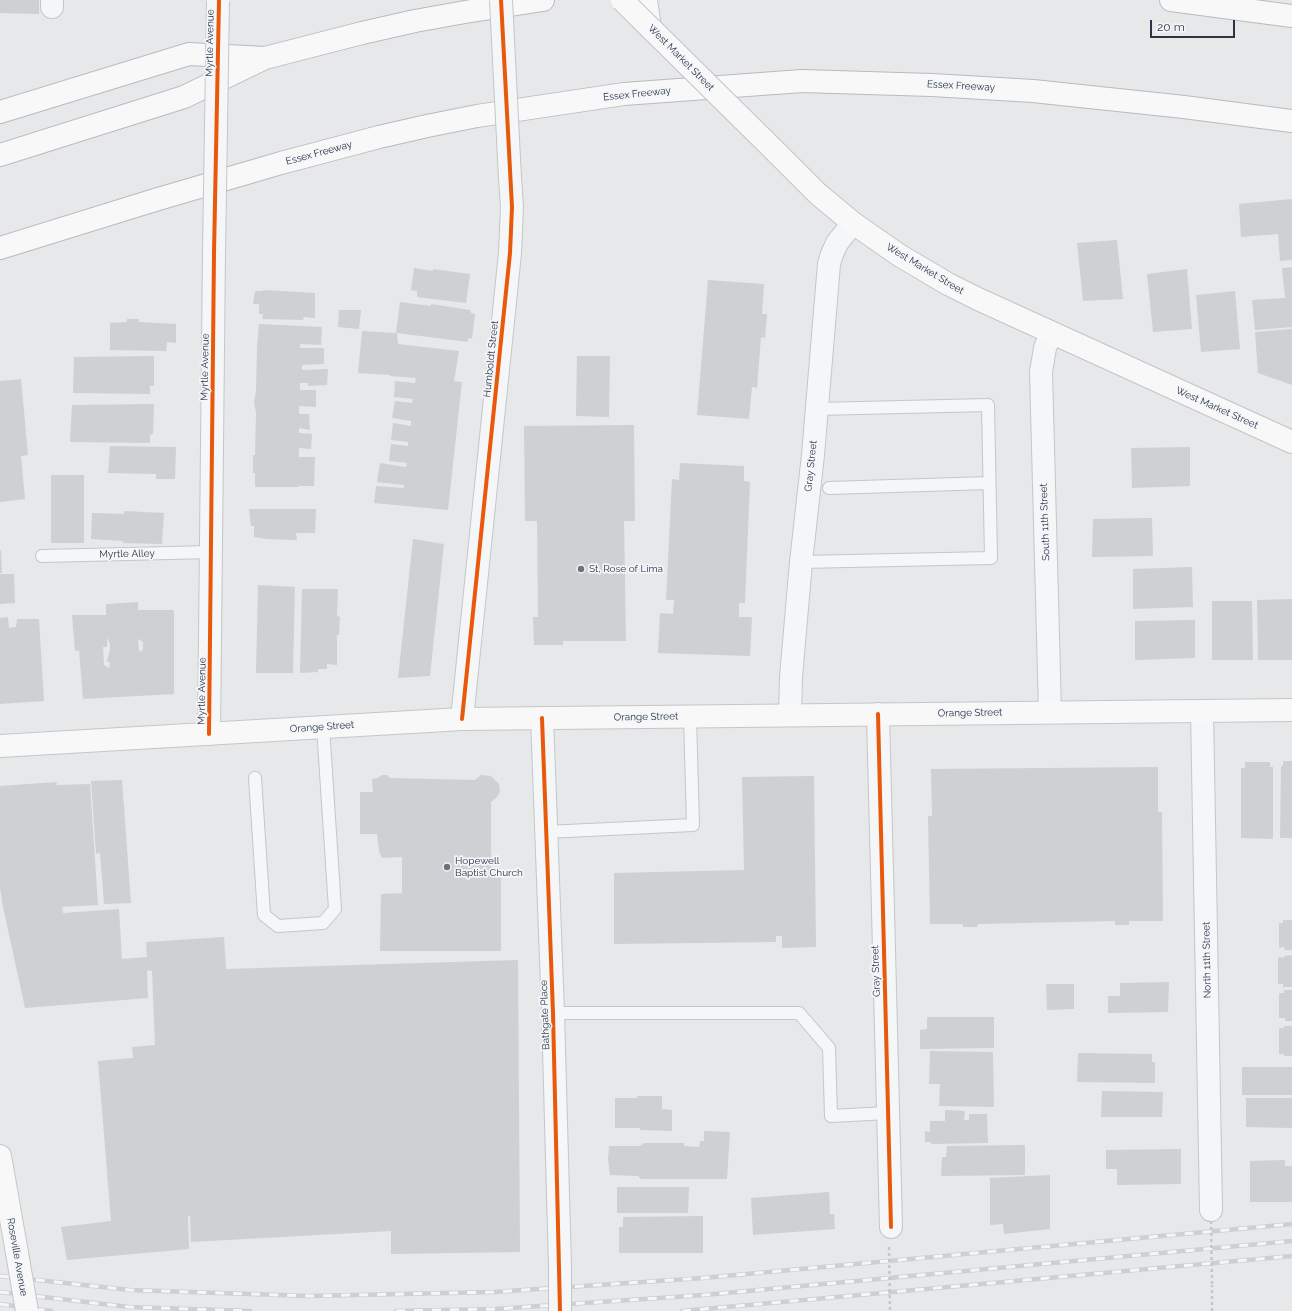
<!DOCTYPE html>
<html>
<head>
<meta charset="utf-8">
<style>
	body { margin:0 }
	#map { position:relative; width:1292px; height:1311px; overflow:hidden; background:#e6e8ea; font-family:Raleway,sans-serif }
	canvas { display:block }
	.scale { position:absolute; left:1150px; top:20px; width:85px; height:18px; box-sizing:border-box; border:2px solid #2b3445; border-top:0; padding-left:5px; font-size:12px; line-height:14px; white-space:nowrap; color:#2b3445; -webkit-text-stroke:3px #f4f6f9; paint-order:stroke }
</style>
</head>
<body>
<div id="map">
<canvas width="1292" height="1311"></canvas>
<div class="scale">20 m</div>
</div>
<script>
const g = document.querySelector('canvas').getContext('2d');
g.lineJoin = 'round';
function paint(path, color) { g.fillStyle = color; g.fill(path, 'evenodd'); }
const poly = rows => new Path2D(rows.map(r => 'M' + r).join(''));
function trace(path, color, width, dash) { g.strokeStyle = color; g.lineWidth = width; g.lineCap = dash ? 'butt' : 'round'; g.setLineDash(dash || []); g.stroke(path); }
function label(font, color, halo, rows, align = 'center') {
  g.font = font + ' Raleway,sans-serif'; g.lineWidth = 3.5; g.setLineDash([]); g.textBaseline = 'middle'; g.strokeStyle = halo; g.fillStyle = color; for (const [text, x, y, turn = 0] of rows) {
    g.save(); g.translate(x, y); g.rotate((+turn || 0) * Math.PI / 180); g.textAlign = isNaN(turn) ? turn : align; if (halo) g.strokeText(text, 0, 0); g.fillText(text, 0, 0); g.restore();
  }
}
const building = poly([
	[0,0,39,0,39,14,0,13],
	[1292,199,1292,260,1280,261,1278,234,1241,237,1239,204],
	[1117,240,1123,299,1083,301,1077,243],
	[1292,267,1292,327,1255,330,1252,300,1285,298,1282,268],
	[414,268,433,271,433,269,470,274,466,303,417,297,417,291,411,290],
	[1187,269,1192,329,1153,332,1147,274],
	[708,280,764,284,762,314,767,314,765,338,761,337,757,388,752,387,749,419,697,415],
	[263,290,315,293,315,318,304,317,303,320,262,319,263,314,259,314,259,304,253,304,255,291,263,291],
	[1235,291,1240,349,1201,352,1196,295],
	[400,302,431,306,431,304,470,310,471,313,475,314,472,339,468,338,468,342,397,333,398,344,459,351,454,381,462,382,448,510,374,503,376,486,404,488,404,485,377,482,380,463,406,467,407,463,389,461,391,444,408,446,408,442,391,440,393,423,411,426,411,421,392,418,395,401,412,403,413,399,394,397,395,381,415,383,416,378,390,376,390,375,358,373,362,331,396,333],
	[339,310,361,310,359,329,338,327],
	[127,319,139,319,139,322,176,324,176,343,167,342,166,351,110,350,110,323,127,322],
	[259,324,322,327,321,345,300,344,300,348,324,348,324,364,302,365,302,370,328,369,327,385,308,386,308,383,300,383,300,390,316,390,316,407,299,406,299,414,309,414,310,430,299,428,299,433,312,434,311,449,299,448,299,457,315,457,314,486,299,486,298,487,255,487,255,473,253,473,253,455,255,455,256,413,254,402,256,391,257,348],
	[1292,329,1292,385,1258,373,1255,332],
	[154,356,154,386,150,386,150,394,73,393,74,357],
	[577,356,610,356,609,417,576,416],
	[21,379,28,455,21,456,25,499,0,502,0,381],
	[154,404,153,434,150,435,150,443,70,442,72,405],
	[634,425,635,521,624,521,626,641,563,641,563,645,534,645,533,617,538,617,537,521,525,521,524,426],
	[110,446,176,447,175,479,156,479,156,474,108,473],
	[1190,447,1190,486,1132,488,1131,448],
	[680,463,744,466,744,481,750,482,745,603,739,603,739,617,752,617,750,656,658,653,660,613,673,614,674,600,666,600,672,479,679,480],
	[51,475,84,475,84,543,51,543],
	[249,509,316,509,315,533,296,533,297,540,267,539,254,537,254,526,251,526],
	[124,511,164,513,162,544,123,543,123,541,91,539,92,513,124,514],
	[1152,518,1153,556,1092,557,1093,519],
	[413,539,444,544,430,676,398,678],
	[1,550,2,573,0,573,0,551],
	[1192,567,1193,607,1133,609,1133,569],
	[0,574,14,574,15,603,0,604],
	[258,585,295,587,293,673,256,673],
	[302,589,338,589,337,616,340,617,339,635,337,635,337,665,327,664,327,669,318,669,318,672,300,673],
	[1292,599,1292,660,1258,660,1257,600],
	[1212,601,1252,601,1253,660,1212,660],
	[138,602,138,610,174,610,174,694,83,699,79,650,75,651,72,615,106,615,106,604],
	[107,638,110,644,110,649,107,661,110,663,109,668,104,665,103,647,107,647],
	[139,639,143,642,143,650,140,652,139,650,138,640],
	[8,617,9,628,16,627,17,619,39,619,44,701,0,704,0,618],
	[1195,620,1195,658,1135,660,1135,621],
	[1283,761,1292,761,1292,838,1280,838,1281,766,1283,766],
	[1245,762,1270,762,1270,767,1273,767,1273,839,1241,838,1241,768,1245,768],
	[1158,767,1158,812,1162,812,1163,921,1129,921,1129,925,1115,925,1115,921,978,924,977,927,963,927,963,924,930,924,928,816,932,816,931,769],
	[382,775,387,775,390,778,475,780,481,775,491,776,499,784,500,792,496,798,491,802,491,877,501,876,501,951,380,951,381,894,402,893,402,857,382,858,379,851,377,834,360,834,360,792,373,792,372,779,377,778],
	[814,776,816,947,782,948,782,936,776,936,776,942,614,944,614,873,744,870,742,777],
	[122,780,131,903,104,904,100,853,96,854,91,781],
	[57,782,56,785,90,784,98,905,62,907,63,913,119,909,122,959,147,957,146,942,224,937,226,969,518,960,520,1252,391,1254,391,1231,191,1242,190,1216,188,1216,189,1249,67,1260,61,1227,111,1221,98,1061,133,1058,132,1047,155,1045,152,971,147,970,148,998,25,1008,3,907,0,888,0,786],
	[1283,920,1292,920,1292,950,1285,950,1284,947,1279,948,1279,923,1283,923],
	[1292,955,1292,987,1283,987,1283,984,1278,984,1278,957,1284,958,1284,956],
	[1169,982,1168,1012,1108,1013,1108,996,1120,996,1120,983],
	[1046,984,1074,984,1074,1009,1047,1010],
	[1284,990,1292,990,1292,1021,1285,1021,1285,1018,1279,1018,1279,993,1284,993],
	[927,1017,994,1017,994,1048,920,1049,920,1030,927,1029],
	[1284,1026,1292,1026,1292,1056,1284,1056,1284,1054,1279,1054,1279,1028,1284,1028],
	[930,1051,993,1052,994,1107,939,1106,940,1084,929,1084],
	[1078,1053,1152,1054,1152,1062,1155,1062,1155,1083,1077,1082],
	[1242,1067,1292,1067,1292,1095,1242,1095],
	[1102,1091,1163,1092,1162,1117,1101,1117],
	[637,1096,662,1096,662,1109,672,1110,672,1131,640,1130,640,1128,615,1128,615,1098,637,1098],
	[1246,1098,1292,1098,1292,1128,1246,1127],
	[945,1110,965,1111,964,1120,969,1120,969,1114,987,1114,988,1143,931,1144,931,1142,925,1142,925,1131,930,1132,930,1121,945,1121],
	[704,1131,730,1132,727,1179,641,1179,638,1176,610,1175,608,1159,609,1146,640,1146,644,1143,684,1143,684,1146,699,1147,700,1141,704,1141],
	[1025,1145,1025,1175,941,1176,942,1157,946,1157,947,1146],
	[1181,1149,1181,1184,1117,1185,1117,1169,1106,1169,1106,1150],
	[1285,1160,1285,1166,1292,1166,1292,1202,1250,1202,1250,1161],
	[1050,1175,1050,1229,1004,1234,1003,1224,990,1225,990,1178],
	[617,1187,689,1187,688,1213,617,1213],
	[829,1192,830,1214,834,1214,835,1229,753,1235,751,1198],
	[703,1216,703,1253,619,1253,619,1227,623,1227,623,1217]
]);
const path = poly([
	[1212,1311,1212,1285]
]);
const lane = poly([
	[829,488,989,483],
	[42,556,211,552],
	[801,562,991,558,988,405,817,409],
	[255,778,264,915,278,926,323,923,335,909,323,727],
	[546,832,693,825,690,716],
	[553,1013,799,1013,829,1048,831,1116,888,1113]
]);
const street = poly([
	[52,7,52,0],
	[1202,711,1211,1210],
	[1050,712,1041,372,1045,348,1051,333],
	[878,714,891,1227],
	[790,715,791,677,801,562,813,455,829,264,832,254,837,243,853,223],
	[542,718,553,1013,560,1267],
	[462,719,510,253,512,207,510,178],
	[209,734,214,253]
]);
const secondary = poly([
	[646,0,650,28],
	[0,746,462,719,1292,710],
	[0,1156,17,1253]
]);
const primary = poly([
	[776,152,818,194,853,223,899,255,948,284,978,299,1292,442]
]);
const highway = poly([
	[1171,0,1292,16],
	[0,112,189,54,265,58,362,33,415,21,465,12,543,0],
	[0,155,184,97,263,59],
	[0,248,155,200,281,163,379,137,427,126,477,116,624,94,802,81,932,85,1033,91,1184,107,1292,121]
]);
const rail = poly([
	[0,1276,130,1290,309,1296,494,1292,703,1278,1292,1224],
	[0,1292,129,1307,250,1311],
	[0,1304,51,1311],
	[396,1311,495,1309,704,1295,1292,1241],
	[682,1311,1292,1256]
]);
const pathBridge = poly([
	[1211,1221,1212,1285],
	[889,1247,890,1311]
]);
const streetBridge = poly([
	[501,0,510,178],
	[214,253,218,1],
	[560,1267,560,1311]
]);
const secondaryBridge = poly([
	[17,1253,27,1311]
]);
const primaryBridge = poly([
	[622,0,776,152]
]);
const cycleway = poly([
	[878,714,891,1227],
	[542,718,553,1013,560,1311],
	[462,719,510,253,512,207,501,0],
	[209,734,214,253,219,0]
]);
const markers = [
	[581,569,4,"#6c737f"],
	[447,867,4,"#6c737f"]
];
const streetNames = [
	["Myrtle Avenue",210,43,-89],
	["West Market Street",681,58,45],
	["Essex Freeway",961,86,3],
	["Essex Freeway",637,94,-6],
	["Essex Freeway",319,153,-15],
	["West Market Street",925,269,31],
	["Humboldt Street",491,359,-84],
	["Myrtle Avenue",205,367,-89],
	["West Market Street",1217,408,24],
	["Gray Street",811,466,-84],
	["South 11th Street",1045,522,-92],
	["Myrtle Alley",127,554,-1],
	["Myrtle Avenue",202,691,-89],
	["Orange Street",970,713,-1],
	["Orange Street",646,717,-1],
	["Orange Street",322,727,-4],
	["North 11th Street",1207,960,-91],
	["Gray Street",876,971,-92],
	["Bathgate Place",545,1015,-92],
	["Roseville Avenue",17,1257,80]
];
const poiNames = [
	["St, Rose of Lima",589,569],
	["Hopewell",455,861],
	["Baptist Church",455,873]
];
paint(building, '#ced0d3');
trace(lane, '#c4c6c8', 14);
trace(street, '#c4c6c8', 24);
trace(secondary, '#c4c6c8', 24);
trace(primary, '#c2c5c8', 24);
trace(highway, '#b8bbbf', 24);
trace(path, '#c5c6ca', 2.5, [3, 3]);
trace(lane, '#f5f6f7', 12);
trace(street, '#f5f6f7', 22);
trace(secondary, '#f8f8f8', 22);
trace(primary, '#f8f8f8', 22);
trace(highway, '#f8f8f8', 22);
trace(rail, '#cecfd2', 4.5);
trace(rail, '#f4f6f9', 3, [9]);
trace(streetBridge, '#c4c6c8', 24, []);
trace(secondaryBridge, '#c4c6c8', 24, []);
trace(primaryBridge, '#c2c5c8', 24, []);
trace(pathBridge, '#c5c6ca', 2.5, [3, 3]);
trace(streetBridge, '#f5f6f7', 22);
trace(secondaryBridge, '#f8f8f8', 22);
trace(primaryBridge, '#f8f8f8', 22);
trace(cycleway, '#e8590c', 4);
for (const [x, y, r, color] of markers) { const dot = new Path2D(); dot.arc(x, y, r, 0, 2 * Math.PI); g.fillStyle = color; g.fill(dot); trace(dot, '#f4f6f9', 1.5); }
label('10px', '#2b3445', '#f4f6f9', streetNames);
label('10px', '#2b3445', '#f4f6f9', poiNames, 'left');
</script>
</body>
</html>
